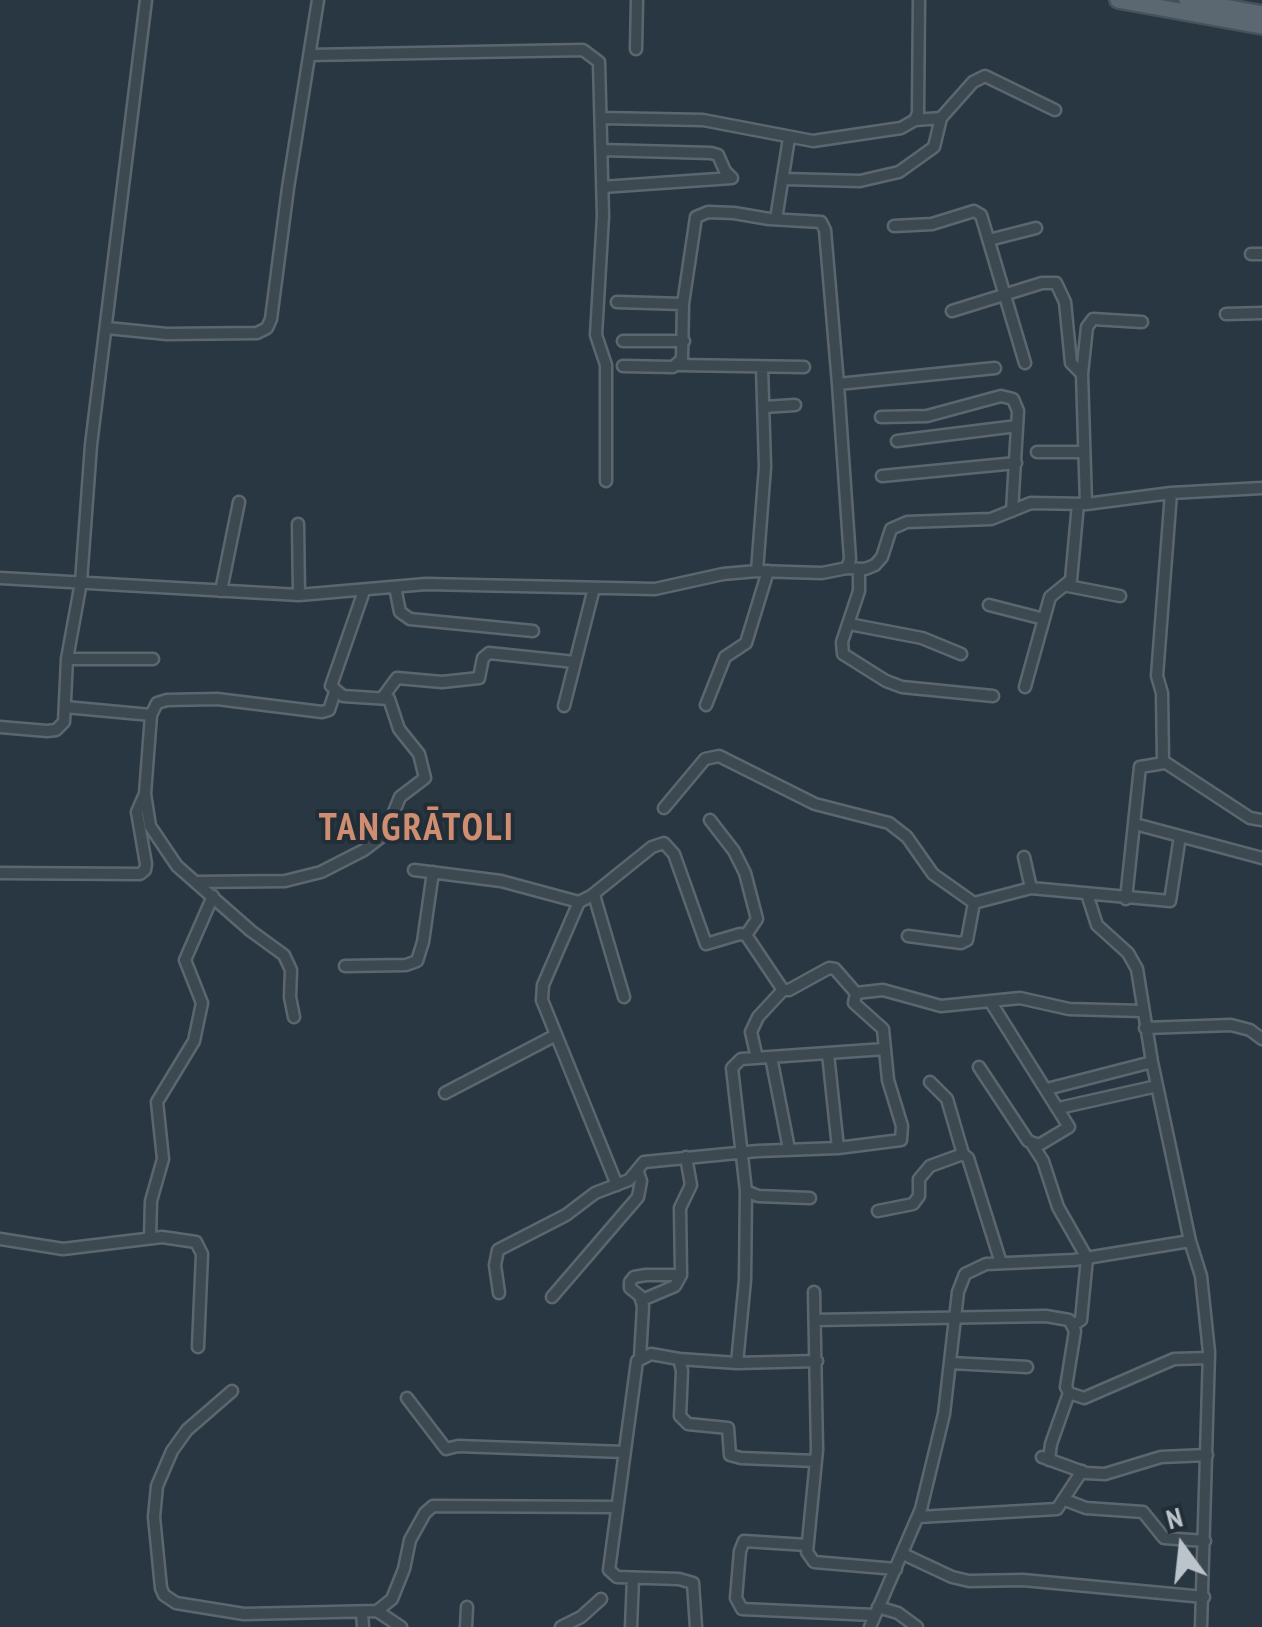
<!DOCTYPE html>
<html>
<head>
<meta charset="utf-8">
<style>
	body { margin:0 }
	#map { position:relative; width:1262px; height:1627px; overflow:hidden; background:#293742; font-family:"PT Sans Narrow",sans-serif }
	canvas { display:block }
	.north { position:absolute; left:1132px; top:1497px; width:100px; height:100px; -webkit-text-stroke:8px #222e37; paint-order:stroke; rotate:345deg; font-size:28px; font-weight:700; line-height:40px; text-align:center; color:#bbc3cb }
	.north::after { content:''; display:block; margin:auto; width:35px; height:45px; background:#bbc3cb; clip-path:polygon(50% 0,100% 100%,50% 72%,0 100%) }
</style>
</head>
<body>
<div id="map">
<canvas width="1262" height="1627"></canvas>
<div class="north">N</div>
</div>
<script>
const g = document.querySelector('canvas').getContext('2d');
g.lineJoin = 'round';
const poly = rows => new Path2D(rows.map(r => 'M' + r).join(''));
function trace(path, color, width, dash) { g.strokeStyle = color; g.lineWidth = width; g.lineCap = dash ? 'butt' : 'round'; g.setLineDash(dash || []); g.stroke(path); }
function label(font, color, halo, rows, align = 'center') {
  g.font = font + ' "PT Sans Narrow",sans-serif'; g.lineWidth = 8; g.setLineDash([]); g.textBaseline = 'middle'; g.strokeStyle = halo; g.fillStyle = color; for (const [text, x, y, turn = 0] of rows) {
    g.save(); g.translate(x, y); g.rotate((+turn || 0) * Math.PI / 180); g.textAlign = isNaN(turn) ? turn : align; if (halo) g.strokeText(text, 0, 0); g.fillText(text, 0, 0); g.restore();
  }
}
const minor = poly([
	[636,49,637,0],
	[310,55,583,50,599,62,603,216,596,335,606,365,606,481],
	[601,118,703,120,813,141,901,128,915,120,918,113,919,0],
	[915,120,941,118,973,82,985,76,1055,110],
	[602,150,711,153,718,155,725,171,732,178,602,187],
	[784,179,860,181,899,172,934,147,941,118],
	[776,219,789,138],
	[894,226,932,224,974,211,981,215,1025,363],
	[989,240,1036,228],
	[1251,254,1262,254],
	[617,302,683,304],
	[952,311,1042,283,1056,283,1065,302,1071,363,1082,374],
	[1226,314,1262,313],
	[107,328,167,334,257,333,267,328,271,319,288,188,318,0],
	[623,341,684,341],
	[679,365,804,367],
	[838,384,995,368],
	[764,407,795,405],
	[881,417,927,416,1001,396,1013,399,1018,411,1012,511],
	[897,441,1017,426],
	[1037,452,1084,452],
	[882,476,1016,463],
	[1171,493,1157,676,1162,693,1163,761,1250,818,1262,820],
	[1086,504,1082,374,1087,327,1093,319,1142,322],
	[298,524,299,595],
	[847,568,865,569,875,565,882,557,891,529,907,522,991,519,1031,503,1086,504,1171,493,1262,488],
	[859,569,859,591,842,642,843,654,886,681,902,687,993,696],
	[757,571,765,467,762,367],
	[0,578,299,595,426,584,655,589,723,574,757,571,822,573,847,568,850,559,838,384,825,230,821,222,769,219,734,213,708,212,696,217,683,304,682,359,673,367,623,366],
	[1068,586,1120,596],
	[395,587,400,612,410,619,533,631],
	[221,591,239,502],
	[989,605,1044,619],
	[849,624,922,638,961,654],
	[67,659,153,659],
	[1025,687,1050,597,1071,580,1078,504],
	[383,697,397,678,442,682,479,678,483,658,489,653,575,662],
	[706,705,725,657,746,643,768,571],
	[564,706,594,588],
	[65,707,151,715,157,703,167,700,217,699,322,712,329,710,335,692],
	[151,715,145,794,150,826,177,866,251,931,284,955,291,970,290,997,294,1017],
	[0,727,47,731,56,730,64,722,67,659,81,582,91,445,146,0],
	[664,808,705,759,719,756,815,804,889,823,907,837,933,874,974,903,1031,888,1170,901,1180,836],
	[710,820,734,851,745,873,757,919,746,935],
	[1135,824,1262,858],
	[1024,857,1031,888],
	[414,870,501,881,579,902,591,896,652,847,664,843,674,854,706,944,740,934,746,935,783,990,789,990,829,968,835,969,856,993],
	[0,873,140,874,145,870,146,864,137,812,144,796],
	[198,882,285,881,321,872,364,850,385,834,400,797,425,778,419,754,399,729,389,699,343,696,331,686,364,591],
	[1087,894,1097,925,1128,953,1137,969,1152,1062,1190,1241,1201,1276,1209,1352,1201,1627],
	[594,895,624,997],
	[1126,899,1140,767,1164,763],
	[579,902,543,985,542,1000,617,1185],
	[908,936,961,943,967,940,974,903],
	[345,966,406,965,417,961,423,942,433,872],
	[1145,1028,1231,1025,1250,1030,1262,1039],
	[828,1054,838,1148],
	[771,1057,789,1149],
	[757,1058,751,1032,758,1017,783,990],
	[979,1067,1028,1141,1039,1145,1069,1127,990,1001],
	[930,1082,947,1099,963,1154],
	[1047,1089,1152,1062],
	[445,1093,556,1035],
	[1059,1108,1157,1086],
	[1032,1144,1043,1161,1058,1207,1087,1258,1081,1320,1073,1325],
	[810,1198,758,1196,746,1191,732,1068,741,1059,885,1049],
	[878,1211,913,1204,919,1196,919,1179,930,1166,963,1154,968,1158,1001,1263],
	[150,1238,151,1201,163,1159,157,1102,194,1041,202,1003,185,960,213,896],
	[0,1239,63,1249,162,1237,196,1242,202,1254,198,1347],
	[814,1292,817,1450,807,1552,814,1562,896,1569],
	[499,1293,495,1265,498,1250,566,1215,595,1193,629,1180,644,1162,758,1151,838,1148,901,1140,902,1126,888,1080,883,1029,854,1003,856,993,883,990,941,1006,1020,998,1069,1009,1141,1011],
	[552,1297,638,1197,641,1181,638,1172],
	[642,1300,675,1286,681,1275],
	[815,1320,1046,1316,1069,1320,1075,1331,1066,1387,1069,1393,1084,1398,1174,1359,1209,1358],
	[640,1358,643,1306,640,1296,630,1288,630,1282,634,1277,646,1275,681,1275,680,1208,691,1185,686,1157],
	[679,1359,737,1363,817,1361],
	[737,1363,745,1280,746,1191],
	[951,1363,1027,1367],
	[232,1391,187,1430,172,1451,157,1486,154,1517,161,1588,164,1595,176,1603,244,1614,377,1611,392,1599,404,1569,410,1540,425,1513,433,1506,616,1507],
	[407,1398,446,1449,458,1446,624,1452],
	[1042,1457,1086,1473,1105,1474,1161,1457,1207,1455],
	[1049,1460,1051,1444,1069,1393],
	[1065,1500,1086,1508,1143,1512,1164,1538,1205,1541],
	[919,1517,1057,1509,1082,1471],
	[807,1545,744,1541,740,1551,736,1598,742,1609,874,1615],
	[903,1554,952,1577,969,1581,1023,1580,1204,1597],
	[878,1607,898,1613,917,1627],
	[377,1611,401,1627],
	[362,1612,363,1627],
	[466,1627,467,1607],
	[561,1627,581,1617,601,1599],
	[631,1627,633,1578],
	[696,1627,693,1583,679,1579,617,1577,609,1570,637,1361,651,1354,679,1359,682,1371,680,1416,688,1424,728,1428,730,1455,741,1458,816,1461],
	[870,1627,921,1509,944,1414,958,1292,965,1274,986,1264,1074,1260,1190,1241]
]);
const primary = poly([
	[1118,0,1262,26],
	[1187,0,1262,14]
]);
const districtNames = [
	["TANGRĀTOLI",417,829]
];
trace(minor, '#5c666f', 15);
trace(primary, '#47525b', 20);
trace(minor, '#3d4951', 10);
trace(primary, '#5c6871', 15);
g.letterSpacing = '2.5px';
label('bold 38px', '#cf8d72', '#222e37', districtNames);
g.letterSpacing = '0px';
</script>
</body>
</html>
